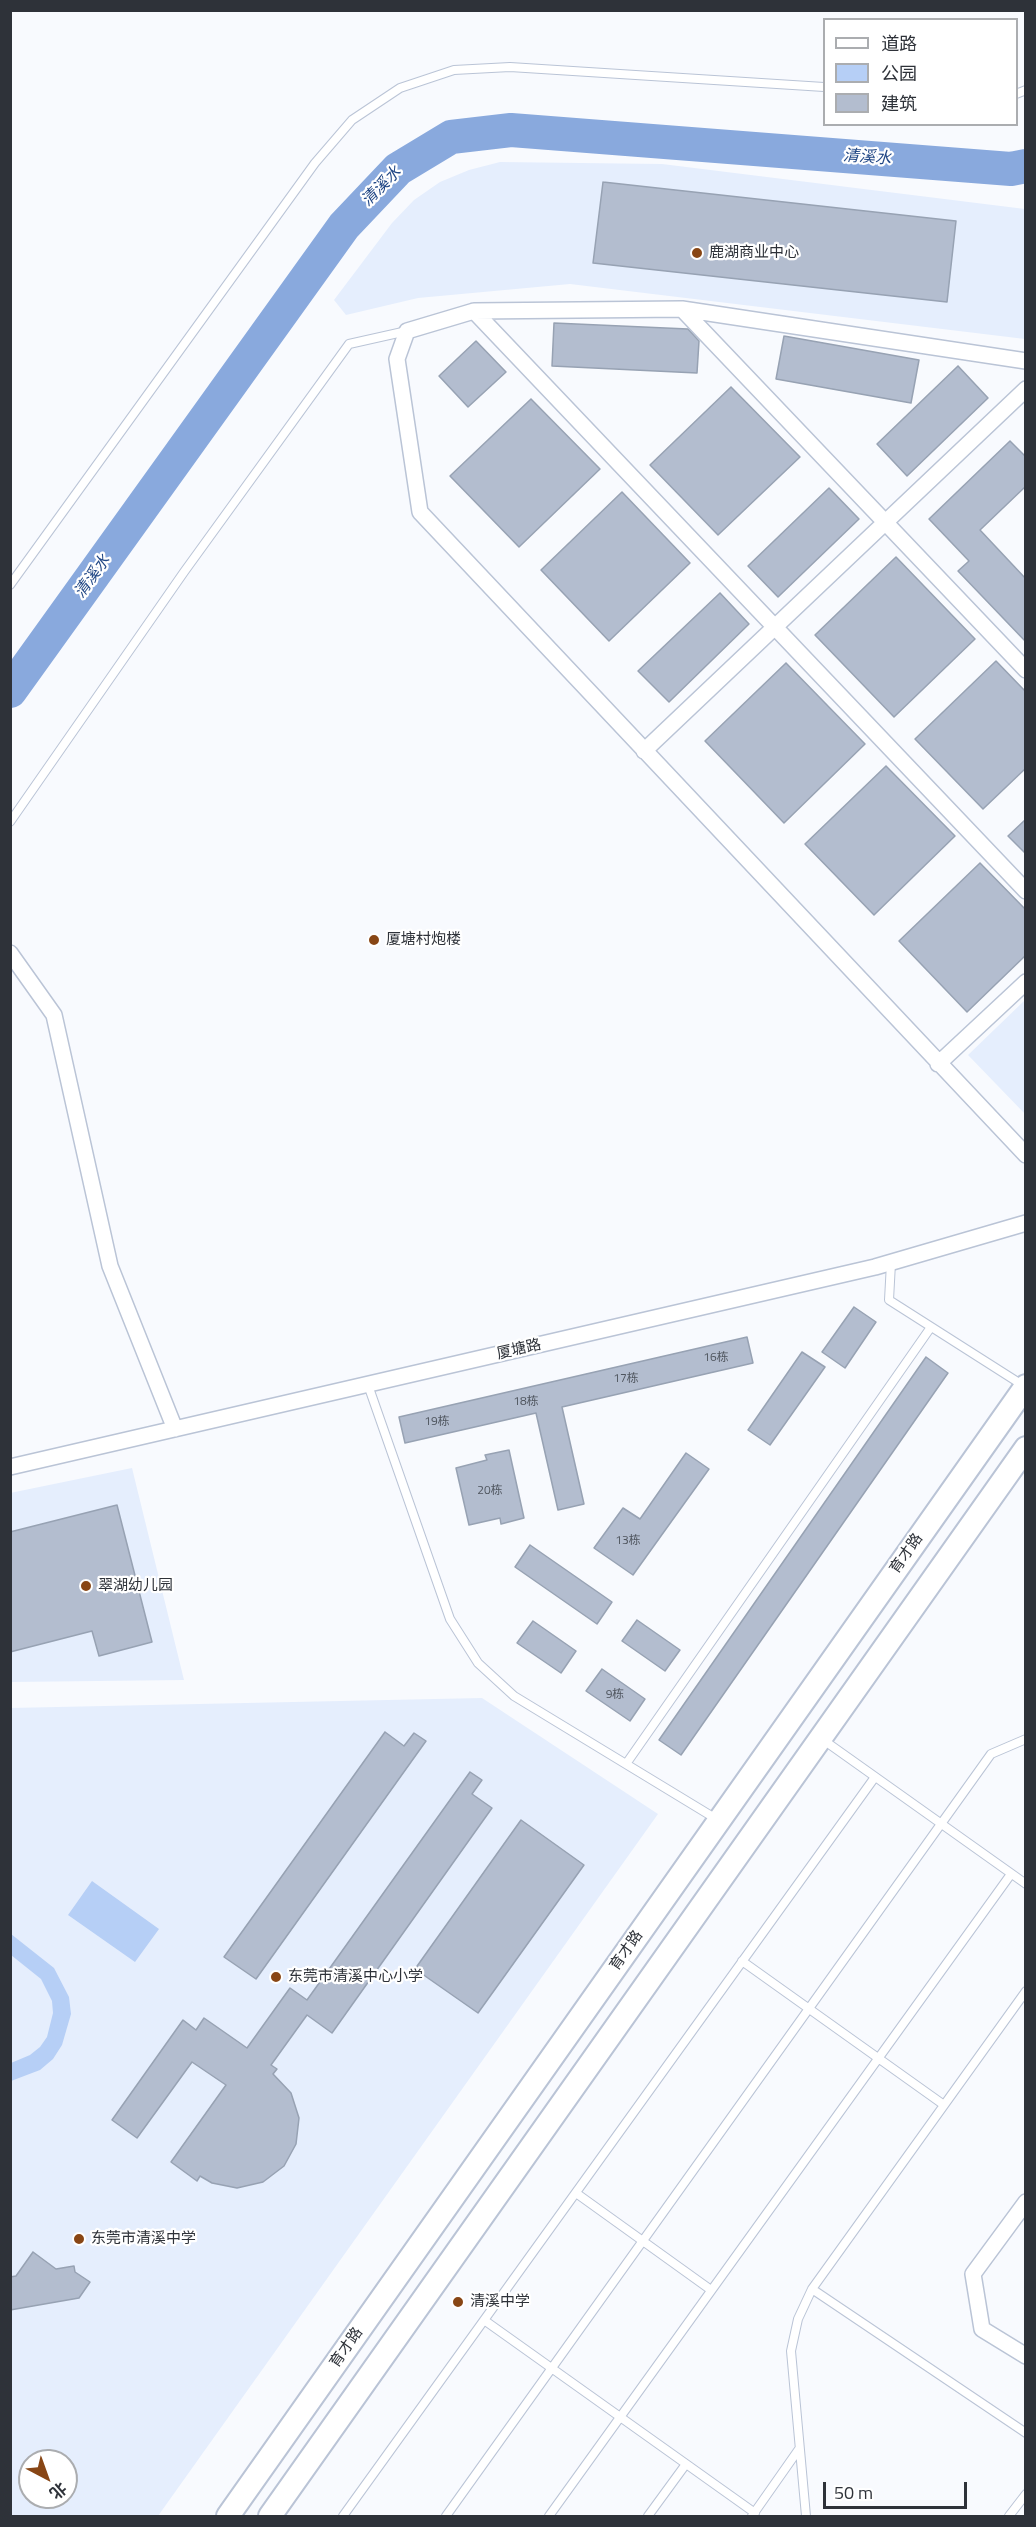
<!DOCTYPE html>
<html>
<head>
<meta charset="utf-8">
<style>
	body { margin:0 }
	#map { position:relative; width:1036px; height:2527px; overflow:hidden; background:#f8fafe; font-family:"Titillium Web","Noto Sans SC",sans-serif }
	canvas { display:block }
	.frame { position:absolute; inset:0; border:12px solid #2e3239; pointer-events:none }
	.legend { position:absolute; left:823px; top:18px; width:195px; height:108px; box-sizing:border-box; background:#fff; border:2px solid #abadb0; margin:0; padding:8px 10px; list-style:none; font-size:18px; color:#2e3239 }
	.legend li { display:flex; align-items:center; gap:12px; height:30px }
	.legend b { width:30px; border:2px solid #abadb0 }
	.north { position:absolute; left:18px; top:2449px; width:60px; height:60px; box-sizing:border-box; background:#fff; border:2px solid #abadb0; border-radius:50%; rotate:139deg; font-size:16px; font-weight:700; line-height:24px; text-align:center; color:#2e3239 }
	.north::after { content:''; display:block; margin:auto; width:21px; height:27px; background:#884615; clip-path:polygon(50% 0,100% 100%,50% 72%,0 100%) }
	.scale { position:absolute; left:823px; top:2482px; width:144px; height:27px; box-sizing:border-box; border:3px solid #2e3239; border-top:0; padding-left:8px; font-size:18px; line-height:21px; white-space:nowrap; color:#2e3239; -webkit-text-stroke:4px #fff; paint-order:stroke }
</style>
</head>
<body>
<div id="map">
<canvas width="1036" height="2527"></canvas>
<div class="frame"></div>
<ul class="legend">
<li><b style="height:8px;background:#fff"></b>道路</li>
<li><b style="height:16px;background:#b6cff6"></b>公园</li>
<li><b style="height:16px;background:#b3bdcf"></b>建筑</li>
</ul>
<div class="north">北</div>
<div class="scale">50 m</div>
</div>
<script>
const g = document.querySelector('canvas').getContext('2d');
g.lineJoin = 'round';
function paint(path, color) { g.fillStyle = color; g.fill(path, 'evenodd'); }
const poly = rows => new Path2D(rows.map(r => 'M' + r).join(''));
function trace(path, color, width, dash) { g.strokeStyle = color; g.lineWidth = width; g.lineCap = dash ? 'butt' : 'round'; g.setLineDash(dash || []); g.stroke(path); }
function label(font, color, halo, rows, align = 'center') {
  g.font = font + ' "Titillium Web","Noto Sans SC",sans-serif'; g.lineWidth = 4.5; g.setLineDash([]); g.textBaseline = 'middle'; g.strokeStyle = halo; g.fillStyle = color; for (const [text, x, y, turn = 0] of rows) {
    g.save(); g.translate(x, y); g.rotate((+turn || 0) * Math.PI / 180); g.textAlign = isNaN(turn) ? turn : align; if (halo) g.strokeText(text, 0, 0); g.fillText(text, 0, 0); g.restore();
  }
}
const built = poly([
	[500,162,662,164,1025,209,1025,339,570,284,418,298,346,315,334,300,392,223,414,200,440,182,469,170],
	[1025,1000,1025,1114,968,1055],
	[132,1468,184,1680,11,1682,10,1493],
	[482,1698,658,1814,158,2516,11,2516,10,1708],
	[30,2461,66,2461,66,2497,30,2497]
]);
const green = poly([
	[92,1881,159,1929,135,1962,68,1915],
	[11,1934,54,1968,69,1997,71,2014,62,2045,53,2059,40,2070,11,2081,11,2063,30,2055,40,2047,47,2037,53,2013,52,2001,41,1979,11,1955]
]);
const river = poly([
	[10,691,344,226,398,169,451,137,511,130,1011,169,1026,166]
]);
const building = poly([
	[603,182,956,221,947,302,593,263,603,182],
	[554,323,688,329,699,341,697,373,552,366,554,323],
	[784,336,919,360,911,403,776,379,784,336],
	[476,341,506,372,468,407,439,376,476,341],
	[958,366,988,398,907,476,877,444,958,366],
	[731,387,800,457,718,535,650,465,731,387],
	[531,399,600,469,519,547,450,476,531,399],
	[1010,441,1026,457,1026,486,980,530,1026,579,1026,642,958,571,969,561,929,519,1010,441],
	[829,488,859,519,778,597,748,566,829,488],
	[622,492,690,563,609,641,541,570,622,492],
	[896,557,975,639,894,717,815,635,896,557],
	[720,593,749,624,669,702,638,671,720,593],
	[996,661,1026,692,1026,768,983,809,915,739,996,661],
	[786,663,865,744,784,823,705,741,786,663],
	[886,766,955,836,874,915,805,844,886,766],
	[1026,819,1026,854,1008,836,1026,819],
	[980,863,1026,910,1026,955,967,1012,899,941,980,863],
	[854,1307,876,1322,845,1368,822,1352,854,1307],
	[747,1337,753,1363,562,1407,584,1504,558,1510,536,1413,405,1443,399,1417,747,1337],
	[802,1352,825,1367,770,1445,748,1430,802,1352],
	[926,1357,948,1373,681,1755,659,1740,926,1357],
	[509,1450,524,1518,501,1524,500,1518,469,1525,456,1468,487,1460,485,1455,509,1450],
	[686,1453,709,1469,633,1575,594,1548,623,1508,640,1519,686,1453],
	[117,1505,152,1642,99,1656,92,1631,10,1652,10,1532,117,1505],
	[530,1545,612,1602,597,1624,515,1567,530,1545],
	[637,1620,680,1650,665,1671,622,1641,637,1620],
	[533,1621,576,1651,561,1673,517,1643,533,1621],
	[602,1669,645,1699,630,1721,586,1691,602,1669],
	[385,1732,404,1746,414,1733,426,1741,256,1979,224,1957,385,1732],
	[470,1772,482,1780,472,1794,492,1808,332,2033,307,2015,271,2065,277,2069,273,2074,291,2093,299,2118,296,2144,284,2166,263,2182,237,2188,212,2183,200,2176,197,2181,171,2162,226,2085,192,2062,137,2138,112,2120,183,2020,196,2030,204,2018,247,2048,290,1988,307,2000,470,1772],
	[521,1820,584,1865,478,2013,415,1969,521,1820],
	[33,2252,56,2269,74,2266,75,2272,90,2282,79,2298,10,2310,10,2277,16,2276,33,2252]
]);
const lane = poly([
	[1016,94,1026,90],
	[10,585,315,163,352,120,400,88,454,70,510,67,824,87],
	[10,822,184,572,349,344,407,331],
	[891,1263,889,1300,1024,1386],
	[368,1385,450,1619,478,1663,514,1696,718,1820],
	[822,1739,1026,1884],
	[626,1764,931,1327],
	[742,1961,944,2105],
	[576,2193,711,2290],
	[812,2289,1026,2433],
	[484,2320,755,2513],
	[343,2516,875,1777],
	[446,2516,991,1754,1026,1739],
	[549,2516,1011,1874],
	[648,2516,686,2464],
	[752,2516,799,2449],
	[806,2516,791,2351,798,2319,812,2289,1026,1991],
	[1009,2516,1026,2494]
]);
const street = poly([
	[682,309,1026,670],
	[474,311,1026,891],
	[1026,361,682,309,474,311,407,331,397,359,420,512,1026,1155],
	[644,751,1026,389],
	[10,953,54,1015,110,1266,175,1429],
	[938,1064,1026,982],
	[10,1467,875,1267,1026,1223],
	[1026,2202,973,2274,982,2329,1026,2356]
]);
const secondary = poly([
	[228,2516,1026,1386],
	[270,2516,1026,1448]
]);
const markers = [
	[697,253,6,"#884615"],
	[374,940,6,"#884615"],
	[86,1586,6,"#884615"],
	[276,1977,6,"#884615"],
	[79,2239,6,"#884615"],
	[458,2302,6,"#884615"]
];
const numberNames = [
	["16栋",716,1358],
	["17栋",626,1379],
	["18栋",526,1402],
	["19栋",437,1422],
	["20栋",490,1491],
	["13栋",628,1541],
	["9栋",615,1695]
];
const poiNames = [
	["鹿湖商业中心",709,253],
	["厦塘村炮楼",386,940],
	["翠湖幼儿园",98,1586],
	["东莞市清溪中心小学",288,1977],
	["东莞市清溪中学",91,2239],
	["清溪中学",470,2302]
];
const streetNames = [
	["厦塘路",519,1350,-13],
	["育才路",907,1554,-55],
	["育才路",627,1951,-55],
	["育才路",347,2348,-55]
];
const waterNames = [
	["清溪水",867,158,4],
	["清溪水",382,187,-45],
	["清溪水",93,577,-54]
];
paint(built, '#e5eefd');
paint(green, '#b6cff6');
trace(river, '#89a9dd', 34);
paint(building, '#b3bdcf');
trace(building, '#97a2b3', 1.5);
trace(lane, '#bac4d6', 10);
trace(street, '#bac4d6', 18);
trace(secondary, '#bac4d6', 26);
trace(lane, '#fff', 8);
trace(street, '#fff', 15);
trace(secondary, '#fff', 22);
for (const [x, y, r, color] of markers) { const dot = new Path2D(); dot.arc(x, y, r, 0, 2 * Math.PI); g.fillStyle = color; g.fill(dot); trace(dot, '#fff', 2); }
label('12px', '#4f555e', null, numberNames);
label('15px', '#2e3239', '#fff', poiNames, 'left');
label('15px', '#2e3239', '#fff', streetNames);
label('italic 16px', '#224886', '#fff', waterNames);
</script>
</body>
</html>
